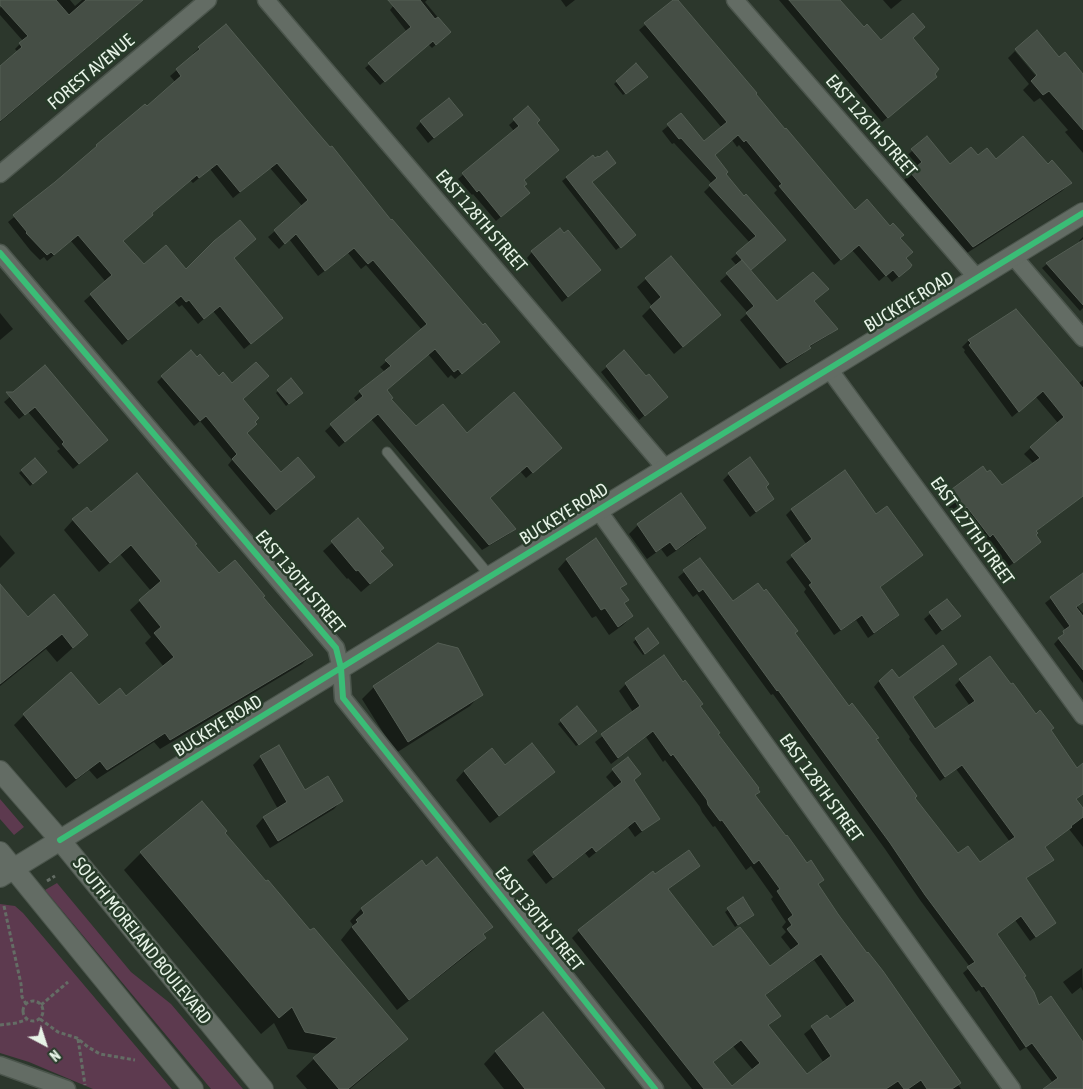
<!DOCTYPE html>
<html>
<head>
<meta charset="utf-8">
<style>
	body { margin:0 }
	#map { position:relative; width:1083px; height:1089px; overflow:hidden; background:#2c372c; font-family:"Asap Condensed",sans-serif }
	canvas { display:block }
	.north { position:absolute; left:20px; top:1019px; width:50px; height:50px; -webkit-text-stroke:4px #273b29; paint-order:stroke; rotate:140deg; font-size:14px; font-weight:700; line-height:20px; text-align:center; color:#e7f3e7 }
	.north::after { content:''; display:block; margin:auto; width:18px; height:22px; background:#e7f3e7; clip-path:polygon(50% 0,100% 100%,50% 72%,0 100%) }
</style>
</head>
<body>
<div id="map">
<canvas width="1083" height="1089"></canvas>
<div class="north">N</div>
</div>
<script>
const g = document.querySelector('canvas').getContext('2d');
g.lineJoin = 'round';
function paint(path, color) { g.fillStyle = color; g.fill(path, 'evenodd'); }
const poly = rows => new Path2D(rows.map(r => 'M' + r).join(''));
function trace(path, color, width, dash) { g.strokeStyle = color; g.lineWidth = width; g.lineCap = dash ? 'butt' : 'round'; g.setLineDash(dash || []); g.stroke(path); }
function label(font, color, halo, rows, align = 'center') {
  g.font = font + ' "Asap Condensed",sans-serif'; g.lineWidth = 5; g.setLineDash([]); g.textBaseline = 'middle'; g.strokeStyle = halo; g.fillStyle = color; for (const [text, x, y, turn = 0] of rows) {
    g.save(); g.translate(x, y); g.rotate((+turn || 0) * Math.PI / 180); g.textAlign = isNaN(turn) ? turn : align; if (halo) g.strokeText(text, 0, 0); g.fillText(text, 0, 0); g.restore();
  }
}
const green = poly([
	[0,799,24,827,14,835,0,819],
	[57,883,131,972,171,1004,243,1089,211,1089,45,890],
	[0,904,15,906,23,913,172,1089,93,1089,29,1062,0,1053]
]);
const shadow = poly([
	[8,0,70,0,75,6,82,0,143,0,0,122,0,68,18,52,15,49,23,41,0,15,0,8],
	[398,0,427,0,425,2,450,32,432,48,428,44,380,85,365,68,407,32,390,10],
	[561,0,575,0,566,7],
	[675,0,855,212,899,238,905,259,905,271,892,282,886,275,879,281,852,250,834,265,774,193,777,190,739,145,737,147,732,140,713,155,724,174,778,246,749,270,777,303,820,296,813,302,836,329,829,335,809,347,803,354,780,369,740,320,748,313,720,281,737,266,731,259,750,243,704,192,712,184,674,143,672,144,662,131,681,115,704,143,722,128,639,30],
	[779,0,839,0,859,24,881,42,911,38,930,82,882,122],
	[883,0,902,0,891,9],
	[199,48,492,348,455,379,451,375,448,378,428,354,386,391,390,399,415,428,466,435,554,454,526,478,520,471,489,498,515,528,509,534,482,550,371,419,339,447,325,431,357,402,354,398,360,392,385,372,380,367,422,330,366,265,361,269,348,253,318,276,289,239,279,249,268,237,303,207,270,168,233,198,210,169,193,183,190,180,151,214,122,241,144,266,186,271,232,259,275,324,244,349,213,311,198,324,182,305,179,307,174,301,122,345,84,301,106,282,71,241,47,261,44,257,40,260,30,250,8,222,56,183,97,146,147,108,176,83,170,76,194,55,193,54],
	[1015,51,1040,81,1059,59,1083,76,1083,153,1065,132,1068,130,1040,98,1034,102,1023,90,1029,84,1008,58],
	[621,78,644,79,623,95,614,84],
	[528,108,536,123,523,180,523,198,496,221,473,194,472,195,458,179,514,131,509,125],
	[456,120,428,143,416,128,421,122],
	[927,138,950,165,978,157,1048,166,1070,183,1062,191,964,255,903,181,914,170,904,158],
	[593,157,590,183,630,239,616,250,562,181],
	[564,235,594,275,562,302,527,258,532,252],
	[1083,237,1083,308,1080,311,1042,268,1047,264,1081,243,1079,241],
	[646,279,710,324,674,354,642,316,652,306,637,287],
	[1016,311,1078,384,1083,380,1083,495,1035,532,1034,535,1040,542,1007,568,986,539,983,542,961,512,956,516,942,499,949,493,1001,487,1034,464,1024,454,1058,423,1036,397,1012,417,964,352,965,350,962,347,968,341],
	[0,313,13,329,0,340],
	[45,367,101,445,73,469,57,451,60,449,28,412,19,419,4,402],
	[607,367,660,402,639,420,601,372],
	[162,377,219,377,241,399,245,434,280,474,308,482,270,515,228,465,232,460,200,421,194,426,157,382],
	[291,380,301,393,286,406,276,393],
	[35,459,45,472,30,486,19,473],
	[729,474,764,487,773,499,750,517,723,480],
	[681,494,704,528,696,537,667,557,661,549,647,559,629,534,638,525],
	[791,510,876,516,921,555,879,588,898,615,892,621,868,638,856,620,834,635,804,592,806,589,786,562,807,545,786,515],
	[91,513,194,545,219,575,261,597,311,655,302,664,160,749,154,742,97,779,89,770,66,788,14,725,24,715,98,707,126,698,164,667,145,643,151,637,130,610,151,591,120,554,99,572,64,530,73,520],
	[358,520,379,551,382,574,361,592,348,578,347,579,323,551],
	[0,535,15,553,0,568],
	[596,540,625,583,619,590,627,600,623,604,632,616,623,625,609,635,596,616,592,618,558,569,566,560],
	[699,560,732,603,794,634,848,708,875,740,914,798,957,855,979,864,1010,842,956,769,940,781,909,739,910,737,874,687,879,681,898,680,955,664,912,698,935,730,970,706,955,685,960,680,1036,715,1050,731,1077,770,1083,775,1083,794,1075,800,1083,810,1083,847,1069,829,1044,848,1052,860,1025,879,1055,923,1030,941,1015,920,996,935,1023,978,1038,1007,1083,1044,1083,1089,1047,1089,1053,1083,1026,1047,1020,1051,979,990,976,992,963,973,970,967,920,900,885,849,773,694,771,695,697,594,693,597,678,577],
	[1083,574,1083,602,1077,606,1083,613,1083,683,1054,644,1066,631,1045,603],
	[0,586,27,619,87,635,57,662,46,649,0,686],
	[947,600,959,616,936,635,924,619],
	[648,630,655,646,643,655,633,642],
	[438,644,481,694,470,706,396,753,362,699,374,687],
	[626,684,699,706,758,792,754,796,806,864,823,880,817,885,961,1089,692,1089,572,938,579,931,655,875,698,866,667,890,713,949,770,968,792,951,781,937,786,932,782,927,786,922,771,899,773,897,751,866,746,870,715,826,713,827,702,812,700,807,665,760,663,762,646,737,611,764,595,742,633,712,619,691],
	[814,960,848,1008,829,1021,827,1016,804,1034,824,1063,807,1075,767,1026,779,1015,764,996],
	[733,1046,753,1070,732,1087,712,1062],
	[577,708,593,733,576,746,558,724],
	[261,757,305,792,341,801,334,809,270,848,256,826,263,818,278,809,253,765],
	[613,770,633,781,659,818,635,837,628,827,589,858,585,853,546,884,527,860,616,789,606,777],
	[464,771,553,772,545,780,490,823,456,780],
	[202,802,224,833,406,1039,389,1056,350,1089,307,1089,296,1076,319,1054,288,1049,274,1023,261,1034,124,870,141,853],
	[421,862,491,927,483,935,485,938,473,950,397,1010,341,940,353,925,350,921,361,909],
	[743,899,750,917,735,927,725,912],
	[1082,968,1083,991,1081,987,1072,994,1063,982],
	[543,1014,593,1089,504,1089,484,1064,495,1052]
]);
const building = poly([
	[0,0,56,0,69,15,86,0,143,0,0,121,0,66,22,47,19,43,28,36,0,5,0,0],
	[388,0,420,0,435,19,438,17,451,32,436,45,433,41,385,82,368,63,411,27,388,0],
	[673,0,678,0,757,93,756,94,785,129,786,128,855,210,867,199,890,226,893,223,904,235,900,238,913,252,906,258,912,265,910,268,899,277,893,270,886,276,859,245,841,260,779,186,782,184,746,140,744,142,738,135,715,155,728,172,726,174,744,196,746,194,786,240,751,270,736,253,756,236,709,185,717,178,681,138,679,139,667,124,681,113,704,141,727,122,644,23,673,0],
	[789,0,840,0,864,27,867,24,881,40,913,13,925,27,913,38,939,69,935,74,937,77,888,118,789,0],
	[226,24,311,125,330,147,332,146,391,220,392,219,483,325,485,323,500,342,462,374,458,369,454,372,435,349,387,390,393,398,391,399,416,426,443,404,467,433,514,392,562,448,533,473,527,466,490,498,516,529,489,545,378,414,345,442,330,424,363,396,359,391,391,366,385,360,427,324,373,260,368,264,354,248,325,271,296,234,285,244,274,230,308,200,277,163,240,192,217,164,199,178,197,175,152,213,153,215,123,241,144,264,166,245,186,269,214,241,240,220,256,239,234,258,283,318,251,344,220,306,204,319,189,300,186,302,181,296,128,340,90,294,112,275,78,235,54,255,51,252,47,255,26,233,27,232,13,215,55,182,97,146,96,145,145,104,147,106,181,76,176,69,200,49,198,47,226,24],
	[1037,30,1059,57,1065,52,1083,74,1083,130,1049,91,1043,95,1031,81,1037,75,1015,49,1037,30],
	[636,63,648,77,626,94,616,81,636,63],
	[449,98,463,115,434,138,420,121,449,98],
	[528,106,540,120,537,123,559,150,524,180,527,184,524,186,530,193,501,217,479,190,477,192,462,173,519,126,513,119,528,106],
	[927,136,950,164,971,147,978,155,987,148,996,159,1023,136,1048,164,1052,160,1072,183,973,247,910,172,922,162,911,149,927,136],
	[607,151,616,163,592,182,636,235,621,248,566,177,593,155,595,158,598,156,599,157,607,151],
	[560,228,564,233,568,230,601,270,568,297,531,251,560,228],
	[1083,240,1083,305,1046,263,1083,240],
	[671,256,721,315,683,347,650,307,661,297,645,278,671,256],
	[742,260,777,301,813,272,829,289,814,301,838,329,809,346,811,348,787,363,746,313,754,306,726,273,742,260],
	[1016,309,1083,388,1083,496,1036,531,1038,533,1036,535,1041,542,1014,563,993,534,990,537,967,507,962,511,948,492,983,466,987,472,990,470,1002,485,1040,458,1030,447,1064,417,1043,391,1019,412,969,345,971,343,968,340,1016,309],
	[191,350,197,357,200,354,219,376,223,372,232,383,256,362,269,376,243,399,259,418,255,422,257,424,247,433,281,472,298,457,315,477,276,510,232,459,237,454,206,416,200,421,161,376,191,350],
	[624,350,646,376,649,374,668,397,645,416,606,366,624,350],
	[45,365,108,440,79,464,62,444,64,442,35,407,25,415,6,392,13,392,45,365],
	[291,378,303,393,289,404,277,390,291,378],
	[750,457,769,484,766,487,774,499,756,512,728,473,750,457],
	[35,458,47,472,33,484,21,470,35,458],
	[845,470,876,514,887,506,923,555,880,587,899,615,874,633,862,615,841,630,809,585,812,583,791,555,812,539,791,509,845,470],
	[137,473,197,544,195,545,219,573,235,560,265,596,263,597,313,655,170,740,165,733,107,770,100,761,76,779,23,714,71,672,99,705,120,688,126,696,174,657,154,633,161,627,139,600,161,581,131,545,110,563,72,519,87,507,91,512,137,473],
	[681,493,706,528,676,550,670,542,656,552,637,524,681,493],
	[358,518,384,548,380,551,393,565,370,584,358,570,356,571,331,541,358,518],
	[596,538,627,584,620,588,629,600,624,603,633,616,618,627,605,608,601,610,566,559,596,538],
	[700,558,733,601,758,583,764,591,766,589,798,631,795,633,849,706,852,703,879,738,876,739,917,796,915,798,958,853,968,846,980,862,1015,837,962,765,945,777,879,681,892,669,899,678,943,645,957,664,913,697,935,729,975,701,959,679,990,656,1011,684,1013,683,1036,714,1040,710,1054,728,1051,730,1077,768,1083,763,1083,794,1076,799,1083,808,1083,817,1071,826,1072,827,1045,847,1054,860,1026,878,1056,923,1036,937,1021,916,997,934,1026,976,1024,977,1034,992,1039,1005,1051,996,1083,1042,1083,1089,1043,1089,1058,1078,1032,1043,1026,1047,984,986,982,987,967,967,975,962,925,895,890,843,778,690,777,691,703,589,699,592,683,570,700,558],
	[1083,573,1083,602,1076,607,1083,616,1083,670,1058,638,1064,634,1063,631,1070,626,1050,597,1083,573],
	[0,584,28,617,54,594,88,635,73,648,62,634,0,684,0,584],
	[947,599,961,616,942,630,929,612,947,599],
	[648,628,659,643,645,654,635,638,648,628],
	[438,643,458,648,483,695,408,742,373,686,438,643],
	[664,655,683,682,685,680,703,704,700,706,720,733,718,734,759,788,758,789,760,792,755,795,786,836,787,835,807,863,811,860,824,880,818,884,838,914,867,953,868,952,883,971,961,1083,952,1089,927,1089,921,1080,908,1089,904,1089,898,1081,886,1089,704,1089,578,930,653,871,655,874,689,850,700,866,668,889,713,947,740,927,770,966,799,944,787,929,792,925,788,919,793,915,777,891,780,889,759,860,754,864,722,820,720,821,708,805,707,800,673,754,671,756,653,731,618,758,601,734,640,706,625,683,664,655],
	[821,954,855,1001,830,1019,827,1015,811,1026,831,1056,807,1074,768,1025,781,1016,765,995,821,954],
	[741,1040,760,1063,732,1086,713,1062,741,1040],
	[577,706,597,731,579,745,560,720,577,706],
	[532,743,555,772,499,816,464,771,492,748,505,765,532,743],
	[279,745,305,790,328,776,343,801,278,841,263,817,287,802,260,756,279,745],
	[628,757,641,774,634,780,660,819,642,831,635,821,596,852,592,847,553,878,533,852,622,782,612,769,628,757],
	[202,801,227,831,225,833,266,881,268,880,310,930,314,928,408,1039,348,1089,339,1089,313,1058,337,1038,305,1032,292,1007,279,1018,140,852,202,801],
	[437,857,493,927,483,934,486,938,409,1000,352,927,358,922,356,920,364,913,361,908,422,860,426,866,437,857],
	[743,897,754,915,738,925,727,908,743,897],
	[543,1012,605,1089,525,1089,495,1051,543,1012]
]);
const path = poly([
	[47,881,55,876],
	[4,906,21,984,22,997,26,1004],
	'23 1011a10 10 0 1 1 20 0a10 10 0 1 1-20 0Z',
	[41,1005,68,982],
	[40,1019,58,1032,77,1038,88,1047,100,1054,135,1060],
	[0,1025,16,1023,26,1020],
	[78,1039,85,1085]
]);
const service = poly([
	[387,452,490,576]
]);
const minor = poly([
	[266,0,666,469],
	[735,0,977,278],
	[0,174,208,0],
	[0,253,336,648,341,668,343,698,655,1089],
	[1013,256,1083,338],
	[829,369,1083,716],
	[598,510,1012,1089],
	[0,1065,67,1089]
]);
const tertiary = poly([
	[0,771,60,840,263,1089],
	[0,852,193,1089],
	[0,877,1083,213]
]);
const cycleway = poly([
	[0,253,336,648,341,668,343,698,655,1089],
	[60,840,1083,213]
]);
const streetNames = [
	["FOREST AVENUE",91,72,-40],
	["EAST 126TH STREET",871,126,49],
	["EAST 128TH STREET",481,221,49],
	["BUCKEYE ROAD",909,302,-31],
	["BUCKEYE ROAD",564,514,-32],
	["EAST 127TH STREET",972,531,54],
	["EAST 130TH STREET",300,582,50],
	["BUCKEYE ROAD",218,726,-32],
	["EAST 128TH STREET",821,788,54],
	["EAST 130TH STREET",539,919,51],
	["SOUTH MORELAND BOULEVARD",142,941,51]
];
paint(green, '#5d3a4f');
paint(shadow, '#0007');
paint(building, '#454e45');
trace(building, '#545e54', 1);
trace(service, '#4b554c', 11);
trace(minor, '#4b554c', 19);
trace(tertiary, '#4b554c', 22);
trace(path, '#646d65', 3, [4, 2.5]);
trace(service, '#636c64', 9);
trace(minor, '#636c64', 16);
trace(tertiary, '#636c64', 20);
trace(cycleway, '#3abd76', 6);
label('18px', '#e7f3e7', '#273b29', streetNames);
</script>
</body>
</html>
